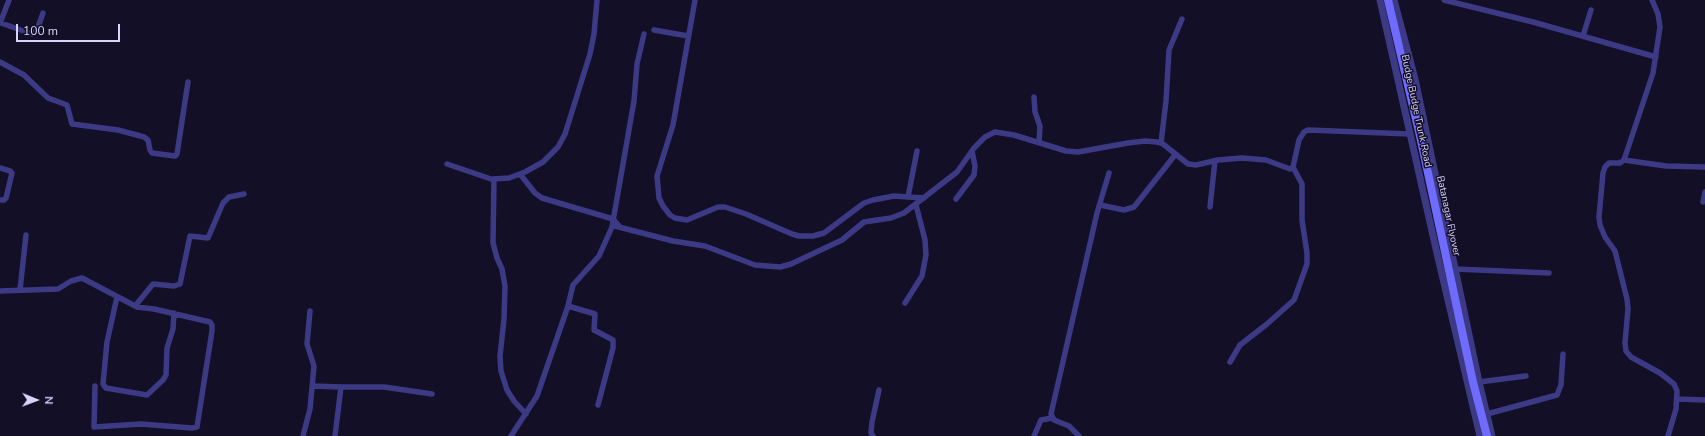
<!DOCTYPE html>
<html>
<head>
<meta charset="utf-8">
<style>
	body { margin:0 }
	#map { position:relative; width:1705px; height:436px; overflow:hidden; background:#130f26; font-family:"Nunito Sans",sans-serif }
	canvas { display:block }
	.north { position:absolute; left:16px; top:380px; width:40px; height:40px; -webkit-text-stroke:3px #130f26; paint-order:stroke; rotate:91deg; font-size:11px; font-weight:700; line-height:16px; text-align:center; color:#d9d4ff }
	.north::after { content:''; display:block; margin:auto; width:14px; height:18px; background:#d9d4ff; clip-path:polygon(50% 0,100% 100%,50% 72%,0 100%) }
	.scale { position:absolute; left:16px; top:24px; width:104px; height:18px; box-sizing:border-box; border:2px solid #d9d4ff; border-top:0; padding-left:5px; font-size:12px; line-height:14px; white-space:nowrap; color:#d9d4ff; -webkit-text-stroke:3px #130f26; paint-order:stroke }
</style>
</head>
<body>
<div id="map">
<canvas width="1705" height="436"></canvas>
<div class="north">N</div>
<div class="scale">100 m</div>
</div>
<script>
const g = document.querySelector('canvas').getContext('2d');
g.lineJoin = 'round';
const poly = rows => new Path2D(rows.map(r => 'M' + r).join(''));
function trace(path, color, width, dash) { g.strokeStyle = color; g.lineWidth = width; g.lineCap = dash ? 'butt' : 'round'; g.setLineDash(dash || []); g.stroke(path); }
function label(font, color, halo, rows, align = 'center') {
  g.font = font + ' "Nunito Sans",sans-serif'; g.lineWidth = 3; g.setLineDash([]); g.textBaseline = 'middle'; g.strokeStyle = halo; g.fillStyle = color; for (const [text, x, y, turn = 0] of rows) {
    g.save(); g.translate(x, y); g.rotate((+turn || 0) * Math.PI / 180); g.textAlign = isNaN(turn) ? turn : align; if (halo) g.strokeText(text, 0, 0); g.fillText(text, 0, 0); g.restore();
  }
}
const minor = poly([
	[695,0,673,125,657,176,659,198,663,206,670,215,675,218,687,220,718,207,725,207,746,214,792,234,799,236,813,236,824,233,864,203,873,200,894,196,924,198],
	[1444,0,1533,22,1656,57],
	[1652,0,1658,14,1660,27,1653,73,1624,160,1620,163,1609,163,1605,167,1603,173,1599,217,1600,225,1605,237,1615,251,1627,299,1628,309,1625,343,1626,351,1631,357,1660,373,1674,384,1677,391,1676,409,1668,436],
	[0,23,9,0],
	[1,23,32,34,37,30,43,13],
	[654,30,688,36],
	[1583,36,1591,10],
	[0,62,24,75,48,98,67,105,72,124,118,130,144,137,148,140,150,150,152,153,175,156,177,154,188,82],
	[1034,97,1035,112,1040,126,1039,143],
	[1161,143,1166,101,1169,50,1182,19],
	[1624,160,1666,166,1705,167],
	[447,164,494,180,493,243,497,258,502,269,505,286,504,319,500,356,501,371,507,390,514,401,526,414],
	[0,168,10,171,12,173,6,198,4,200,0,200],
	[520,174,535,193,542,198,613,219,620,227],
	[493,179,509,178,525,172,543,162,558,147,565,134,590,54,594,34,597,0],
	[908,197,917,151],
	[956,199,974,175,975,166,972,151],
	[1703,202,1705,192],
	[1100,205,1124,210,1134,207,1175,155],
	[1210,207,1215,161],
	[612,227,634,101,637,64,644,34],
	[1455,269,1549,273],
	[20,290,26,235],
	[0,291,58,289,71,281,82,278,137,307,154,309,210,322,212,325,212,331,197,427,192,428,141,424,94,427,95,386],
	[117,297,107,342,103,384,106,388,147,395,163,380,166,375,167,348,173,329,174,313],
	[905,303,922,276,926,255,925,240,916,205],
	[135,306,153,284,174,286,180,284,190,236,208,238,223,203,229,197,244,194],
	[568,306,595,314,594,330,613,340,613,348,598,405],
	[1230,362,1240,345,1267,324,1294,300,1307,264,1307,253,1302,220,1302,184,1293,167],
	[1479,382,1526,376],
	[313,386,341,387],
	[1677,399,1705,400],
	[1487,414,1557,395,1561,385,1563,354],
	[303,436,310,409,314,366,307,344,310,311],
	[335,436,341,387,384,387,432,394],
	[511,436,537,396,568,306,573,285,599,256,612,227,615,226,673,241,705,246,755,265,780,267,791,264,842,240,864,222,891,218,904,213,957,172,974,148,985,137,995,132,1014,135,1066,151,1078,152,1128,143,1145,141,1157,142,1163,144,1188,164,1196,165,1218,160,1242,158,1266,160,1290,169,1293,167,1299,140,1304,132,1308,130,1410,134],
	[873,436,871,433,872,422,879,390],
	[1034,436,1041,420,1052,418],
	[1079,436,1069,426,1054,420,1051,414,1097,213,1109,173]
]);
const tertiary = poly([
	[1380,0,1436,249,1480,436],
	[1394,0,1415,79,1479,382,1492,436]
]);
const secondary = poly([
	[1388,0,1420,136,1473,382,1487,436]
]);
const streetNames = [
	["Budge Budge Trunk Road",1416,111,78],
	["Batanagar Flyover",1448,216,78]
];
trace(minor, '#3d3a85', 5.5);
trace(tertiary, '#3d3a85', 7);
trace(secondary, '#6f6bff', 8);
label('10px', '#d9d4ff', '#130f26', streetNames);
</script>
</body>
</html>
